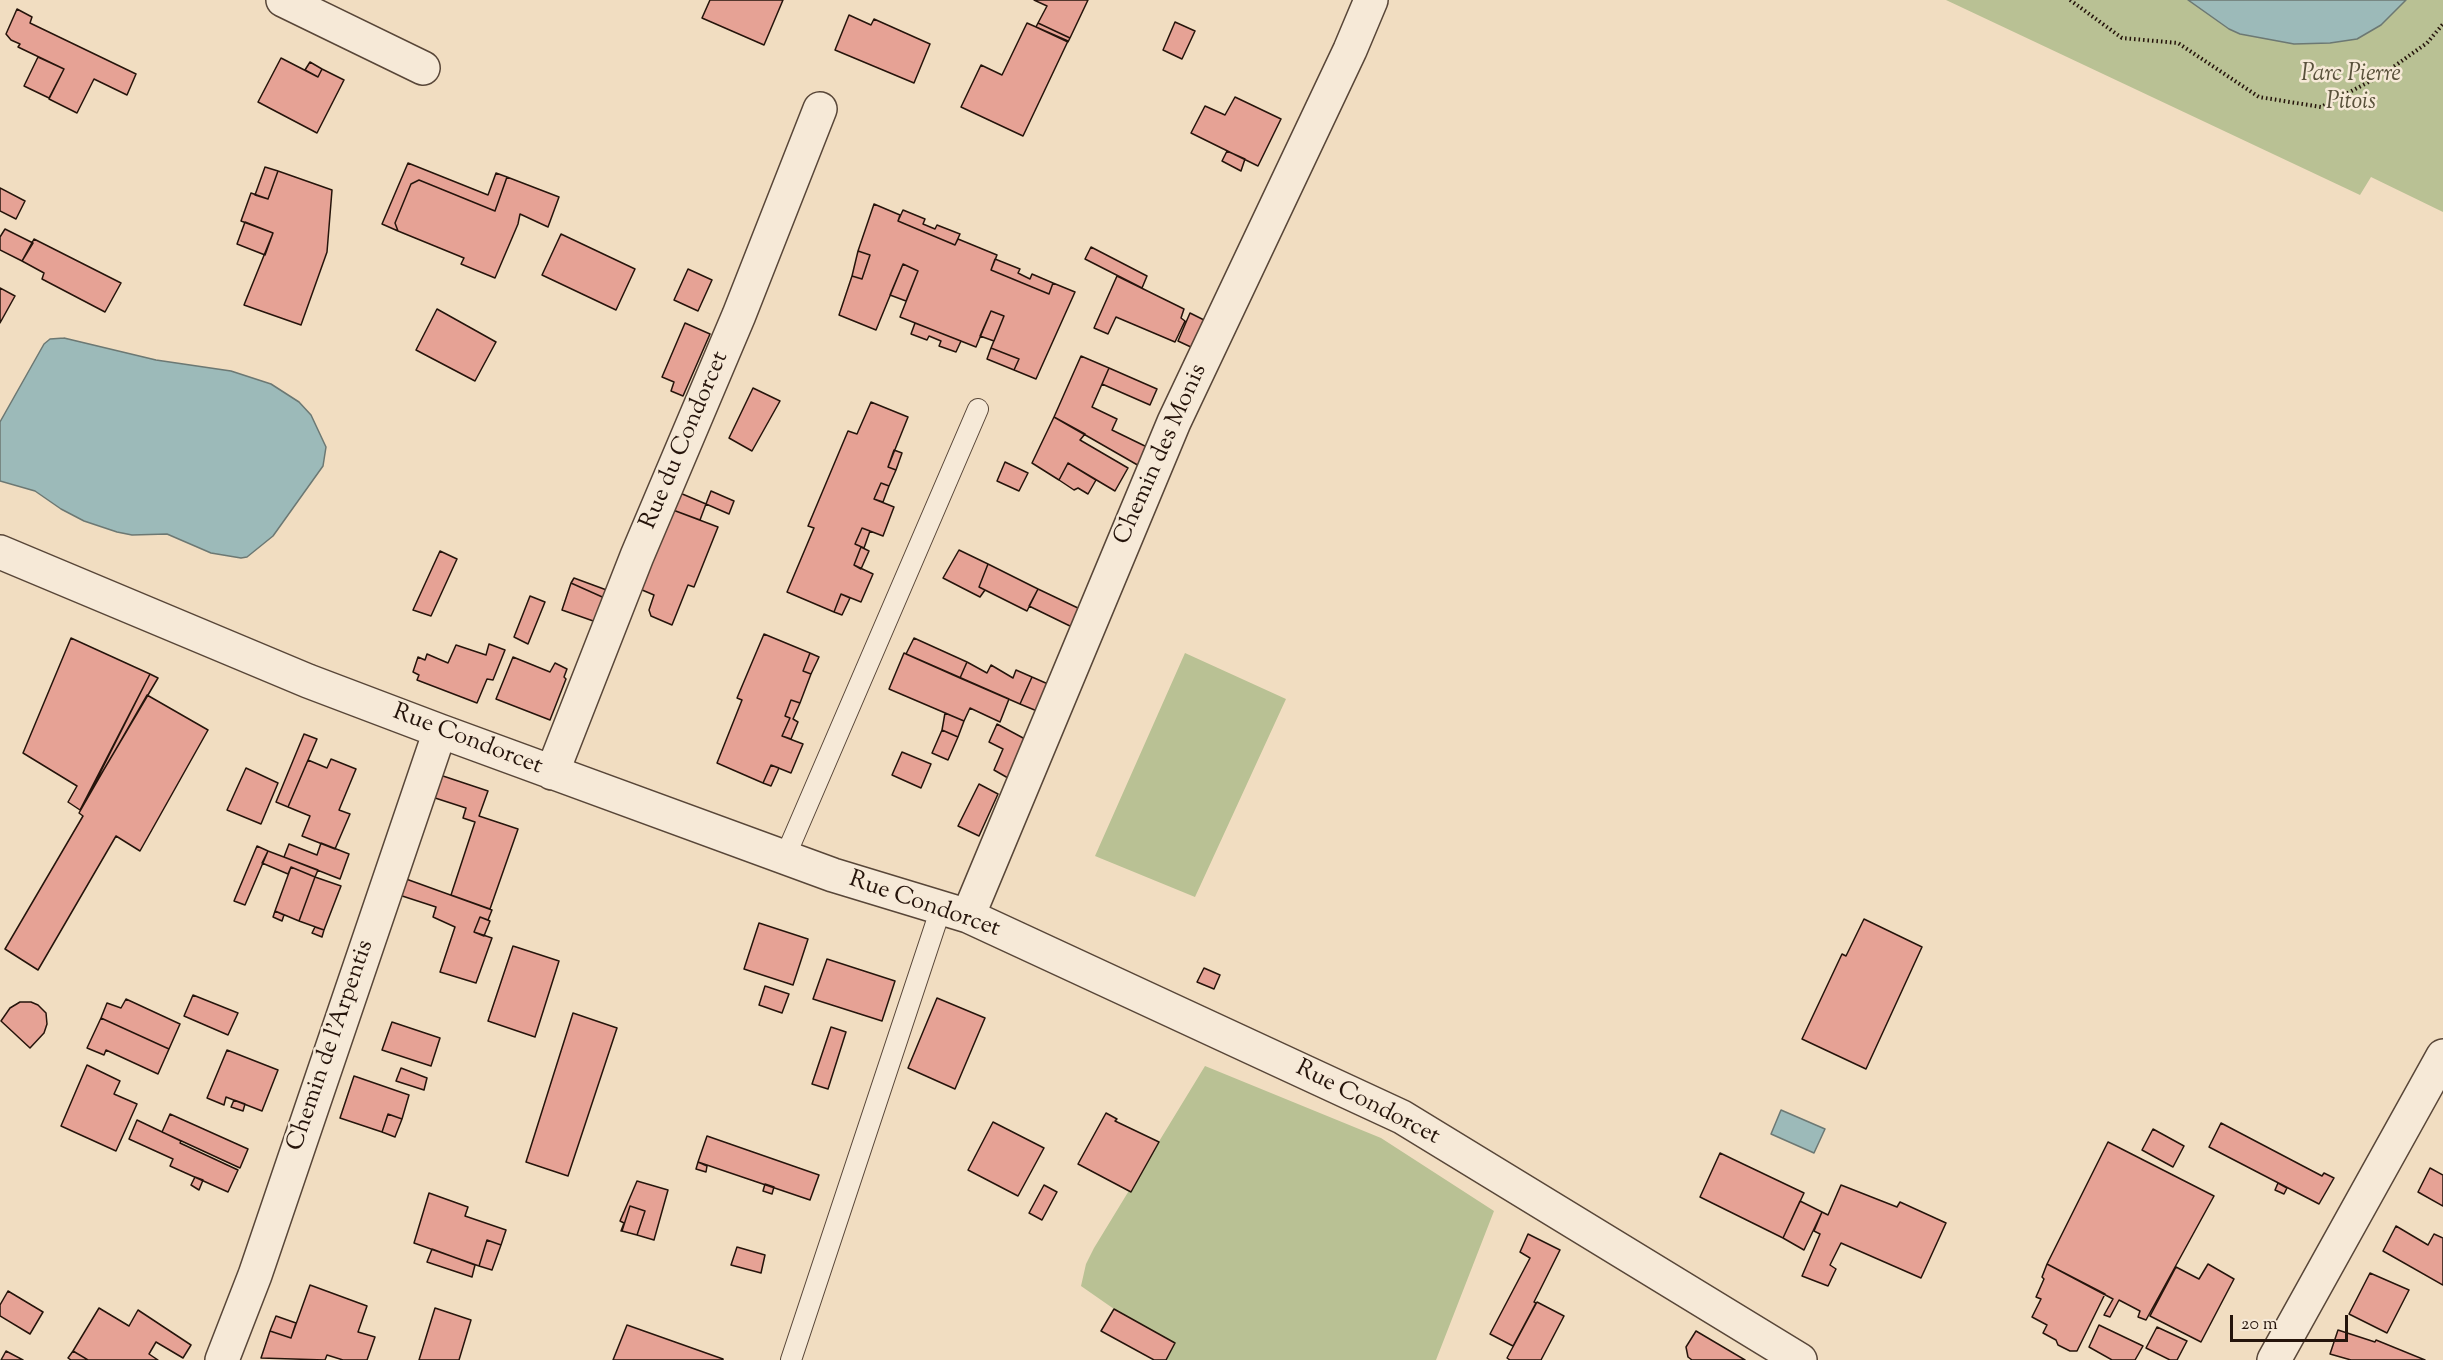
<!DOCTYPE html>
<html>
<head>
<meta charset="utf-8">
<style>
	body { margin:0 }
	#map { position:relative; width:2443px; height:1360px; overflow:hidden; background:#f1ddc1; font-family:"Sorts Mill Goudy",serif }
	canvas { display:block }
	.scale { position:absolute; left:2230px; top:1315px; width:118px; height:27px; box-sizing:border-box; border:3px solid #25140b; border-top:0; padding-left:8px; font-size:18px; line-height:21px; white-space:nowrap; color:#25140b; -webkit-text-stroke:4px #f6e9d7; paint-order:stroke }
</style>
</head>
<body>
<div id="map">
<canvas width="2443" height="1360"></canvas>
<div class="scale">20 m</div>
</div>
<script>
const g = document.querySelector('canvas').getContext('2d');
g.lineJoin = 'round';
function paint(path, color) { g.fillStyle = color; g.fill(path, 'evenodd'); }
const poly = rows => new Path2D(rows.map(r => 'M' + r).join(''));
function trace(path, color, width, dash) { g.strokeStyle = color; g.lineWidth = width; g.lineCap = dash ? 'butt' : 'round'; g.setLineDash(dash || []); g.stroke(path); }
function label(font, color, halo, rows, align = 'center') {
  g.font = font + ' "Sorts Mill Goudy",serif'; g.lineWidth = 5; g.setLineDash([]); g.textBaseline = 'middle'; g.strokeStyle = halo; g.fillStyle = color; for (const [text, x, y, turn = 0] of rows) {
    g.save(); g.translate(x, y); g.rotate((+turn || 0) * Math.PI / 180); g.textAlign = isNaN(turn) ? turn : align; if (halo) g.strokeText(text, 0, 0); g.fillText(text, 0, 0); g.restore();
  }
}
const green = poly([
	[1946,0,2443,0,2443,212,2371,177,2360,195],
	[1185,653,1286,699,1195,897,1095,856],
	[1205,1066,1381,1138,1494,1211,1436,1360,1166,1360,1175,1343,1114,1309,1081,1286,1086,1264,1094,1248]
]);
const water = poly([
	[2188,0,2406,0,2381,25,2357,39,2330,43,2294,44,2240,34,2229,29,2188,0],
	[64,338,156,360,231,371,271,384,299,402,311,415,326,447,323,466,273,536,247,557,241,558,211,553,167,534,132,535,117,532,84,521,61,509,35,491,0,481,0,422,44,344,50,339,64,338],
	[1781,1110,1825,1129,1814,1153,1771,1134,1781,1110]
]);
const building = poly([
	[710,0,783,0,764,45,702,18,710,0],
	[1034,0,1088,0,1070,38,1038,23,1047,6,1034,0],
	[17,9,32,17,30,23,136,74,127,95,94,79,77,113,49,99,64,69,18,47,20,44,11,40,6,34,17,9],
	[849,15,871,25,874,19,930,44,914,83,835,50,849,15],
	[1175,22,1195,31,1182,59,1163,50,1175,22],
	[1027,23,1068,41,1023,136,961,107,981,65,1002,75,1027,23],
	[1038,23,1070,38,1068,42,1036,27,1038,23],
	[38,57,64,69,49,98,24,86,38,57],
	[281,58,318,77,322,69,344,80,317,133,258,102,281,58],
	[310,62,322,69,318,77,305,70,310,62],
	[1235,97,1281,119,1258,166,1191,133,1205,106,1225,115,1235,97],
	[1227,151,1245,159,1241,171,1222,161,1227,151],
	[408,163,488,195,496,173,507,177,495,211,419,180,411,184,395,223,398,231,382,224,408,163],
	[265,167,278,171,268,199,255,195,265,167],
	[278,171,332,190,327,252,301,325,244,305,273,233,241,221,251,193,268,199,278,171],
	[507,177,559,197,548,227,520,214,518,224,495,278,461,264,464,258,398,231,395,223,411,184,419,180,495,211,507,177],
	[0,188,25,201,16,219,0,211,0,188],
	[874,204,900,215,898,221,955,245,958,239,997,255,991,270,1049,294,1053,283,1075,292,1036,379,1014,370,1019,359,991,348,1004,316,991,311,976,347,900,317,918,271,903,264,876,330,839,315,852,276,862,279,870,255,858,251,874,204],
	[903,210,925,219,923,224,935,229,937,225,960,234,955,245,898,221,903,210],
	[245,222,273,233,265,255,237,244,245,222],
	[5,229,33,243,22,261,0,250,0,237,5,229],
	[561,234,635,269,616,310,542,275,561,234],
	[34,239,121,283,105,312,42,279,44,273,22,261,34,239],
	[1091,247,1147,276,1142,288,1085,259,1091,247],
	[858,251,870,255,862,279,852,276,858,251],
	[995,259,1020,269,1018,273,1030,279,1032,274,1053,283,1049,294,991,270,995,259],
	[903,264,918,271,906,301,890,295,903,264],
	[688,269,712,280,698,311,674,300,688,269],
	[1117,276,1184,309,1181,318,1185,321,1175,342,1116,317,1108,334,1094,328,1117,276],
	[0,288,15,296,0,323,0,288],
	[437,309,496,342,475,381,416,350,437,309],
	[991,311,1004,316,994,341,980,336,991,311],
	[1190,313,1206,321,1193,348,1178,341,1190,313],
	[685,323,710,334,683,396,671,391,674,382,662,377,685,323],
	[915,323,961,341,956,352,939,346,941,341,929,336,927,340,911,334,915,323],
	[991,348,1019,359,1014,370,987,359,991,348],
	[1081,356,1109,368,1092,407,1117,419,1112,430,1149,448,1141,467,1054,417,1081,356],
	[1109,368,1157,389,1150,405,1102,384,1109,368],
	[753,388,780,401,752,451,729,438,753,388],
	[871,402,908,417,888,467,896,470,889,486,881,483,874,499,894,507,883,536,862,528,855,544,864,548,861,547,854,565,873,574,861,602,841,594,834,612,787,592,814,528,808,526,848,431,857,434,871,402],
	[1054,417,1085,434,1080,440,1128,468,1115,491,1068,463,1059,480,1032,463,1054,417],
	[894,450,902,453,896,470,888,467,894,450],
	[1005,462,1028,473,1019,491,997,481,1005,462],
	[1068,463,1096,480,1088,494,1078,488,1074,490,1059,480,1068,463],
	[881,483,889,486,883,502,874,499,881,483],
	[711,491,734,501,729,514,706,504,711,491],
	[680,493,706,504,700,520,673,510,680,493],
	[673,510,718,527,694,587,688,585,672,625,651,616,649,610,654,595,635,587,673,510],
	[862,528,870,531,864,548,855,544,862,528],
	[861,547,869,551,861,569,854,565,861,547],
	[959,550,988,564,979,587,985,590,980,597,943,578,959,550],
	[440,551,457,559,431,616,413,610,440,551],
	[988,564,1038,589,1027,611,979,587,988,564],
	[574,578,612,592,609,600,571,583,574,578],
	[571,583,609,600,599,623,562,610,571,583],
	[1038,589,1080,609,1072,627,1029,606,1038,589],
	[841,594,850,598,842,615,834,612,841,594],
	[530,596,545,602,528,644,514,637,530,596],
	[764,634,810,653,803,671,811,674,800,703,791,700,785,716,790,718,782,736,803,744,791,773,771,765,763,783,717,763,742,700,737,698,764,634],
	[71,638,150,674,80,810,68,802,77,786,23,753,71,638],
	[914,638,967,662,960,678,906,654,914,638],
	[489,644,505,650,493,680,487,679,477,703,417,680,419,675,413,672,418,657,425,660,427,654,448,663,456,645,486,655,489,644],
	[810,653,819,657,811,674,803,671,810,653],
	[904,653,1009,699,1000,722,970,708,964,721,889,689,904,653],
	[513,657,550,672,555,663,567,669,564,677,566,679,550,720,496,699,513,657],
	[967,662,987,673,991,665,1013,678,1016,670,1032,677,1020,704,960,678,967,662],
	[150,674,158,678,80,810,100,773,150,674],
	[1032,677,1048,684,1037,711,1020,704,1032,677],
	[147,695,208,730,140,851,116,836,38,970,5,949,83,816,79,813,147,695],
	[791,700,800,703,793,719,798,722,791,739,782,736,790,718,785,716,791,700],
	[945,713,964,721,958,737,942,730,945,713],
	[997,724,1025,739,1008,778,994,770,1003,749,989,742,997,724],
	[942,730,958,737,948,760,932,753,942,730],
	[304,734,317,739,288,807,276,802,304,734],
	[902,752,931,764,921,788,892,775,902,752],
	[331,759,356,769,339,810,350,814,335,849,302,836,310,816,288,807,308,760,327,768,331,759],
	[771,765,779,768,771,786,763,783,771,765],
	[246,768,278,783,261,824,227,810,246,768],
	[440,775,488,791,479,816,518,829,490,909,451,895,475,822,463,818,466,808,432,797,440,775],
	[979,784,998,794,979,836,958,826,979,784],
	[321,843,349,854,340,879,284,857,289,844,317,855,321,843],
	[257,846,268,851,245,905,234,901,257,846],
	[268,851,318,870,315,877,291,867,288,874,262,863,268,851],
	[291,867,315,877,299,921,275,911,291,867],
	[395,875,492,910,488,920,480,917,474,932,492,938,476,983,440,972,455,927,433,917,436,907,390,892,395,875],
	[315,877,341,886,324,930,299,921,315,877],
	[275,911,284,915,282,921,273,917,275,911],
	[480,917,490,921,484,936,474,932,480,917],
	[1864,919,1922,947,1866,1069,1802,1039,1842,954,1846,956,1864,919],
	[759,923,808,939,793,985,744,969,759,923],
	[315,927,324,930,322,937,312,933,315,927],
	[513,946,559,961,535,1037,488,1021,513,946],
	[827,959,895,981,882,1021,813,999,827,959],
	[1204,968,1220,975,1214,989,1197,982,1204,968],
	[765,986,789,994,782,1013,759,1005,765,986],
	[193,995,238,1013,228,1035,184,1016,193,995],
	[937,998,985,1018,955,1089,908,1068,937,998],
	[126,999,180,1024,169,1049,101,1018,107,1003,121,1008,126,999],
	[20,1002,31,1002,38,1005,46,1013,47,1024,44,1033,30,1048,1,1021,10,1008,20,1002],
	[573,1013,617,1028,568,1176,526,1162,573,1013],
	[101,1018,169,1049,158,1074,106,1050,104,1055,87,1048,101,1018],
	[392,1022,440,1038,431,1066,382,1050,392,1022],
	[831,1027,846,1032,828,1089,812,1084,831,1027],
	[227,1050,278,1070,262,1111,226,1097,224,1105,207,1098,227,1050],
	[87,1065,120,1081,114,1094,137,1104,116,1151,61,1126,87,1065],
	[401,1068,427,1078,424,1090,396,1081,401,1068],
	[354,1076,409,1095,402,1119,388,1114,382,1132,340,1118,354,1076],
	[234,1100,245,1104,243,1111,231,1107,234,1100],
	[1106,1113,1117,1119,1115,1121,1159,1142,1131,1192,1078,1164,1106,1113],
	[170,1114,248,1149,240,1168,162,1132,170,1114],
	[388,1114,402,1119,395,1137,382,1132,388,1114],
	[137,1120,181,1141,180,1143,238,1170,228,1192,170,1166,173,1159,129,1139,137,1120],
	[993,1122,1044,1148,1018,1196,968,1170,993,1122],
	[2221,1123,2322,1176,2324,1173,2334,1178,2319,1204,2209,1147,2221,1123],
	[2153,1129,2184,1146,2173,1167,2142,1150,2153,1129],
	[707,1136,819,1175,810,1200,698,1162,707,1136],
	[2108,1142,2214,1196,2146,1320,2138,1317,2140,1311,2119,1300,2110,1317,2104,1315,2113,1299,2047,1264,2108,1142],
	[1720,1153,1804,1193,1783,1238,1700,1197,1720,1153],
	[698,1162,707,1166,706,1172,696,1169,698,1162],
	[2430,1168,2443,1175,2443,1206,2418,1192,2430,1168],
	[195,1177,203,1180,199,1190,191,1185,195,1177],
	[637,1181,668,1190,654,1240,637,1235,645,1211,630,1206,622,1231,621,1231,624,1223,620,1221,637,1181],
	[2278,1183,2287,1188,2284,1194,2275,1190,2278,1183],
	[765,1184,774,1187,772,1194,763,1191,765,1184],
	[1044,1185,1057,1192,1042,1220,1029,1213,1044,1185],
	[1841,1185,1897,1207,1900,1202,1946,1223,1921,1278,1841,1243,1830,1265,1836,1269,1828,1286,1802,1276,1820,1234,1814,1231,1822,1212,1828,1215,1841,1185],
	[429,1193,468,1207,465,1216,506,1230,501,1245,487,1240,479,1266,414,1243,429,1193],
	[1800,1201,1822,1212,1804,1250,1783,1238,1800,1201],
	[630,1206,645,1211,637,1235,622,1231,630,1206],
	[2396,1226,2428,1245,2434,1234,2443,1238,2443,1285,2383,1251,2396,1226],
	[1528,1234,1560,1250,1534,1302,1536,1303,1513,1346,1490,1334,1530,1258,1520,1252,1528,1234],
	[487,1240,501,1245,492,1270,479,1266,487,1240],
	[737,1247,765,1255,761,1273,731,1265,737,1247],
	[432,1249,475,1265,472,1277,427,1262,432,1249],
	[2047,1264,2105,1294,2077,1351,2070,1351,2058,1345,2056,1340,2043,1333,2047,1325,2032,1317,2041,1299,2036,1297,2044,1279,2042,1277,2047,1264],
	[2208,1264,2234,1279,2201,1342,2150,1316,2176,1267,2199,1279,2208,1264],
	[2370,1273,2409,1290,2387,1333,2349,1314,2370,1273],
	[310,1285,367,1306,358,1332,375,1337,367,1360,343,1360,327,1355,325,1360,261,1358,270,1331,291,1338,310,1285],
	[8,1291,43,1312,30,1334,0,1316,0,1305,8,1291],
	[1537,1302,1564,1316,1541,1360,1510,1360,1507,1358,1537,1302],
	[99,1308,129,1326,138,1310,191,1345,183,1358,156,1342,149,1354,158,1360,88,1360,73,1351,99,1308],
	[435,1308,471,1320,459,1360,419,1360,435,1308],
	[1114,1309,1175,1343,1166,1360,1154,1360,1101,1331,1114,1309],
	[276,1316,296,1323,291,1338,270,1331,276,1316],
	[627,1325,723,1359,723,1360,613,1360,627,1325],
	[2099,1325,2143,1346,2135,1360,2112,1360,2089,1347,2099,1325],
	[2157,1327,2187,1341,2177,1360,2170,1360,2146,1348,2157,1327],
	[2338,1330,2375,1342,2376,1340,2425,1360,2351,1360,2330,1354,2338,1330],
	[1696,1331,1745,1360,1692,1360,1688,1357,1686,1347,1696,1331],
	[6,1351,23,1360,1,1360,6,1351],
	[73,1351,88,1360,71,1360,68,1358,73,1351]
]);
const path = poly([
	[2070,0,2122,38,2178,43,2259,97,2321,107,2382,75,2427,43,2443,24]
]);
const service = poly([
	[785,857,978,409],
	[791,1360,941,908]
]);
const minor = poly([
	[283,0,423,68],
	[0,552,308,681,440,731,833,875,968,916,1402,1117,1800,1360],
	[552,773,637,556,739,315,820,109],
	[968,916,1174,422,1350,50,1371,0],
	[222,1360,255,1275,440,731]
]);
const tertiary = poly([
	[2274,1360,2443,1056]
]);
const parkNames = [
	["Parc Pierre",2351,76],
	["Pitois",2351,104]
];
const streetNames = [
	["Rue du Condorcet",686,441,-67],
	["Chemin des Monis",1162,455,-66],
	["Rue Condorcet",467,741,21],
	["Rue Condorcet",924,906,19],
	["Chemin de l'Arpentis",332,1046,-71],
	["Rue Condorcet",1367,1104,27]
];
paint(green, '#b9c194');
paint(water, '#9cbab9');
trace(water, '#6c7873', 1.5);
paint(building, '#e6a295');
trace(building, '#25140b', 1.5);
trace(service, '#584638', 22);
trace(minor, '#584638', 36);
trace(tertiary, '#584638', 36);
trace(path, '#25140b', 4, [1.5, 3]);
trace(service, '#f6e9d7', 20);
trace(minor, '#f6e9d7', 33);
trace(tertiary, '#f6e9d7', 33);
label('italic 24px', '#59513b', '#f6e9d7', parkNames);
label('24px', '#25140b', '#f6e9d7', streetNames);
</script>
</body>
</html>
